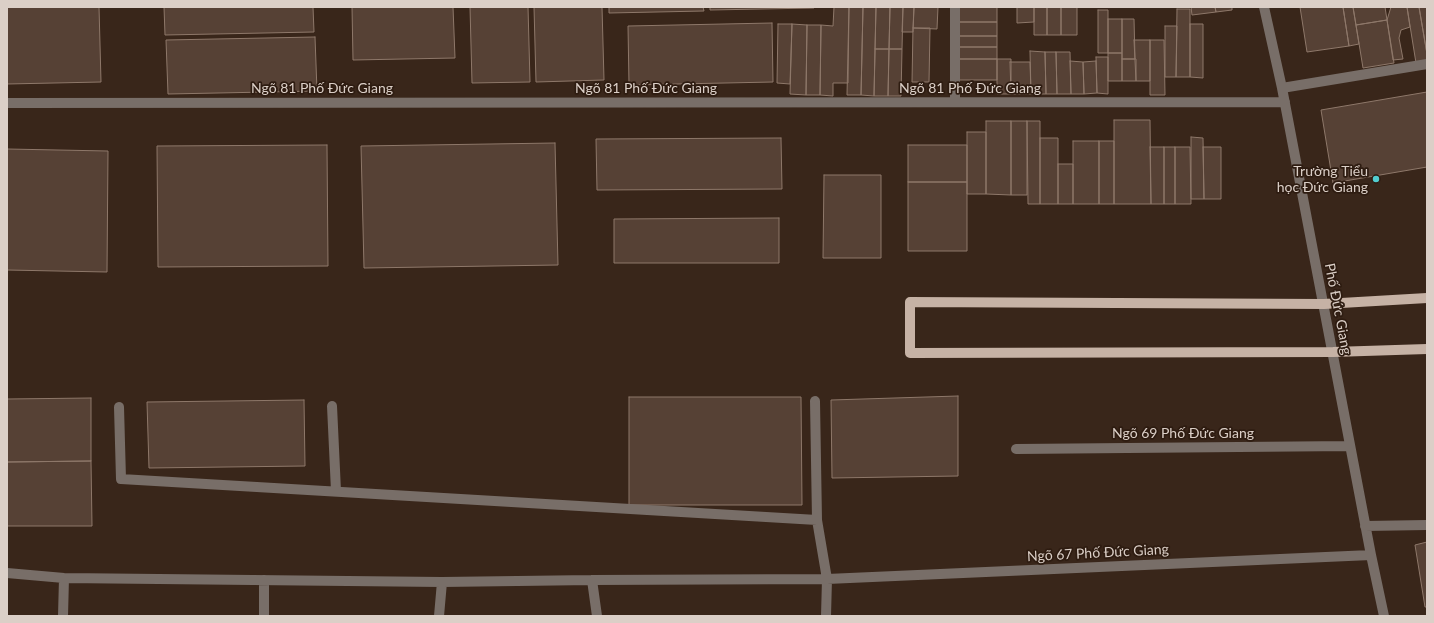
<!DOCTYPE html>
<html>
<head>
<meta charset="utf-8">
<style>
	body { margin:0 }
	#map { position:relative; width:1434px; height:623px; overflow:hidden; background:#39261a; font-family:Lato,sans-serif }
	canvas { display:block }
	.frame { position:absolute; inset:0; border:8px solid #dbcfc7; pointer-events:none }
</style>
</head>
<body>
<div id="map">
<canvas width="1434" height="623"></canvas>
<div class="frame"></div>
</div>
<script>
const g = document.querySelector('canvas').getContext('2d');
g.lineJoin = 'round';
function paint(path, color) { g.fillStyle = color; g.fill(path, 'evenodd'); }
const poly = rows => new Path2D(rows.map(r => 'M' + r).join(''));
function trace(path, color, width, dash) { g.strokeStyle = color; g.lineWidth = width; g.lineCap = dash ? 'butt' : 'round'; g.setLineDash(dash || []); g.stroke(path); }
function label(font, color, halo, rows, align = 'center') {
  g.font = font + ' Lato,sans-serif'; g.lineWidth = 3.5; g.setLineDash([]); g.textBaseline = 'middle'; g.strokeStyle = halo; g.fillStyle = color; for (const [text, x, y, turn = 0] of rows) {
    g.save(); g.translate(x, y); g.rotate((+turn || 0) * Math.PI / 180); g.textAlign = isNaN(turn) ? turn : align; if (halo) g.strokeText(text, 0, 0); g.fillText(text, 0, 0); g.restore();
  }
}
const building = poly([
	[7,7,99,7,101,82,7,84,7,7],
	[164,7,313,7,314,32,165,35,164,7],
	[352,7,453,7,455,58,353,60,352,7],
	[470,7,528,7,530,82,472,83,470,7],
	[534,7,602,7,604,80,536,82,534,7],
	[609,7,703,7,704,11,609,13,609,7],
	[710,7,814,7,814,8,710,10,710,7],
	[834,7,849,7,848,83,833,83,833,96,820,95,821,25,833,26,834,7],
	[849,7,863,7,861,95,847,95,849,7],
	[863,7,876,7,874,96,861,95,863,7],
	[876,7,890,7,889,49,875,49,876,7],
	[890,7,903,7,902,49,889,49,890,7],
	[903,7,914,7,913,32,902,32,903,7],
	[914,7,938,7,937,29,913,28,914,7],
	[958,7,997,7,997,22,958,22,958,7],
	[1017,7,1034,7,1034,22,1017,23,1017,7],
	[1034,7,1047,7,1047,35,1034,35,1034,7],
	[1047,7,1061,7,1061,35,1047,35,1047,7],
	[1061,7,1077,7,1077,35,1061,35,1061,7],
	[1191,7,1215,7,1216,12,1192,15,1191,7],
	[1215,7,1232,7,1232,10,1216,12,1215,7],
	[1300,7,1343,7,1349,46,1307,52,1300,7],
	[1343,7,1353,7,1359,44,1349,46,1343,7],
	[1353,7,1385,7,1387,20,1356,25,1353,7],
	[1391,7,1407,7,1410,27,1401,30,1399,38,1403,59,1393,60,1387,20,1391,7],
	[1407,7,1419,7,1427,54,1427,62,1416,63,1407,7],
	[1419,7,1427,7,1427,54,1419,7],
	[1177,9,1190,9,1190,77,1176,77,1177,9],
	[1098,10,1108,10,1108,53,1098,53,1098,10],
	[1108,19,1122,19,1122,53,1108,53,1108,19],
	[1122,19,1134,19,1135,59,1122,59,1122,19],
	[1387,20,1394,63,1363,68,1356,25,1387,20],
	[958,22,997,22,997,36,958,36,958,22],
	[772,23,773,82,629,85,628,26,772,23],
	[778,24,792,24,790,84,777,83,778,24],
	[792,24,807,25,806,95,790,94,792,24],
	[1190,24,1203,24,1203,78,1190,77,1190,24],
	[807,25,821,25,820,95,806,95,807,25],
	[1165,26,1177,26,1176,77,1165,77,1165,26],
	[913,28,930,28,929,82,912,82,913,28],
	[958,36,997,36,997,47,958,47,958,36],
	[315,37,317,91,168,94,166,40,315,37],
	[1134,40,1150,40,1150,81,1136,81,1134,40],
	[1150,40,1164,40,1165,95,1150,95,1150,40],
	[958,47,997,47,997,59,958,59,958,47],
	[875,49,889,49,888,96,874,96,875,49],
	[889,49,902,49,901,96,888,96,889,49],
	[1030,51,1045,52,1046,94,1031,94,1030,51],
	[1045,52,1056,52,1057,94,1046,94,1045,52],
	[1056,52,1070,52,1071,94,1057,94,1056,52],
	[1108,53,1122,53,1122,81,1108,81,1108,53],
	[1096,57,1108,57,1108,94,1097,93,1096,57],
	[958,59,997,59,997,80,958,80,958,59],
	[997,59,1011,59,1011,94,997,94,997,59],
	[1122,59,1136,59,1136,81,1122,81,1122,59],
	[1070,61,1083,62,1084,94,1071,94,1070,61],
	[1096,61,1097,93,1084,94,1083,62,1096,61],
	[1010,62,1030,62,1031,94,1011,94,1010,62],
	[1427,92,1427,167,1333,183,1321,110,1427,92],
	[1114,120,1150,120,1151,204,1114,204,1114,120],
	[986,121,1011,121,1011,195,986,194,986,121],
	[1011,121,1027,121,1027,195,1011,195,1011,121],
	[1027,121,1040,121,1040,204,1028,204,1027,121],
	[967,132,986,132,986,194,967,194,967,132],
	[1191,137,1203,138,1204,199,1191,199,1191,137],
	[781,138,782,189,597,190,596,139,781,138],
	[1040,138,1058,138,1058,204,1040,204,1040,138],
	[1073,141,1099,141,1099,204,1073,204,1073,141],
	[1099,141,1114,141,1114,204,1099,204,1099,141],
	[555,143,558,265,364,268,361,146,555,143],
	[327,145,328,266,158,267,157,146,327,145],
	[908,145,967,145,967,182,908,182,908,145],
	[1150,147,1164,147,1164,204,1151,204,1150,147],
	[1164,147,1175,147,1175,204,1164,204,1164,147],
	[1175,147,1190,147,1191,204,1175,204,1175,147],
	[1203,147,1221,147,1221,199,1204,199,1203,147],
	[7,149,108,151,107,272,7,270,7,149],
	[1058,164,1073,164,1073,204,1058,204,1058,164],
	[824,175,881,175,881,258,823,258,824,175],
	[908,182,967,182,967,251,908,251,908,182],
	[779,218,779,263,614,263,614,219,779,218],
	[958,396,958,476,832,478,831,400,958,396],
	[629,397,801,397,802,505,629,505,629,397],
	[91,398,91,461,7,462,7,399,91,398],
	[304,400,305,466,149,468,147,402,304,400],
	[91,461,92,526,7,526,7,462,91,461],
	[1427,542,1427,607,1425,607,1415,545,1427,542]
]);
const minor = poly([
	[1264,7,1282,88,1371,555,1384,616],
	[1282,88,1427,64],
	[955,102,955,7],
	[7,103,1285,102],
	[815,401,817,520,827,579,826,616],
	[332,406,336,491],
	[119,407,121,479,817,520],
	[1016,449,1350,446],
	[1365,526,1427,525],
	[7,573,64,578,442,582,592,580,827,579,1371,555],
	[264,580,264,616],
	[592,580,597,616],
	[63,616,64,578],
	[439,616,442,582]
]);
const major = poly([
	[1427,298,1324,304,910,302,910,353,1333,352,1427,349]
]);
const markers = [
	[1376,179,4,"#52cdd0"]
];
const streetNames = [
	["Ngõ 81 Phố Đức Giang",322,88],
	["Ngõ 81 Phố Đức Giang",646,88],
	["Ngõ 81 Phố Đức Giang",970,88],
	["Phố Đức Giang",1338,309,79],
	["Ngõ 69 Phố Đức Giang",1183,433],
	["Ngõ 67 Phố Đức Giang",1098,553,-3]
];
const poiNames = [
	["Trường Tiểu",1368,171],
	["học Đức Giang",1368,187]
];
paint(building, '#564135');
trace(building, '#8e786a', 1);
trace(minor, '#786e68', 10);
trace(major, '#c6b2a5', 10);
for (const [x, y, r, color] of markers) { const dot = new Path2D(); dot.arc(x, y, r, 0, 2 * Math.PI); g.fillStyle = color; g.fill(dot); trace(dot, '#2e1c11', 1.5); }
label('14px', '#dbcfc7', '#2e1c11', streetNames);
label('14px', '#dbcfc7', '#2e1c11', poiNames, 'right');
</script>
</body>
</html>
